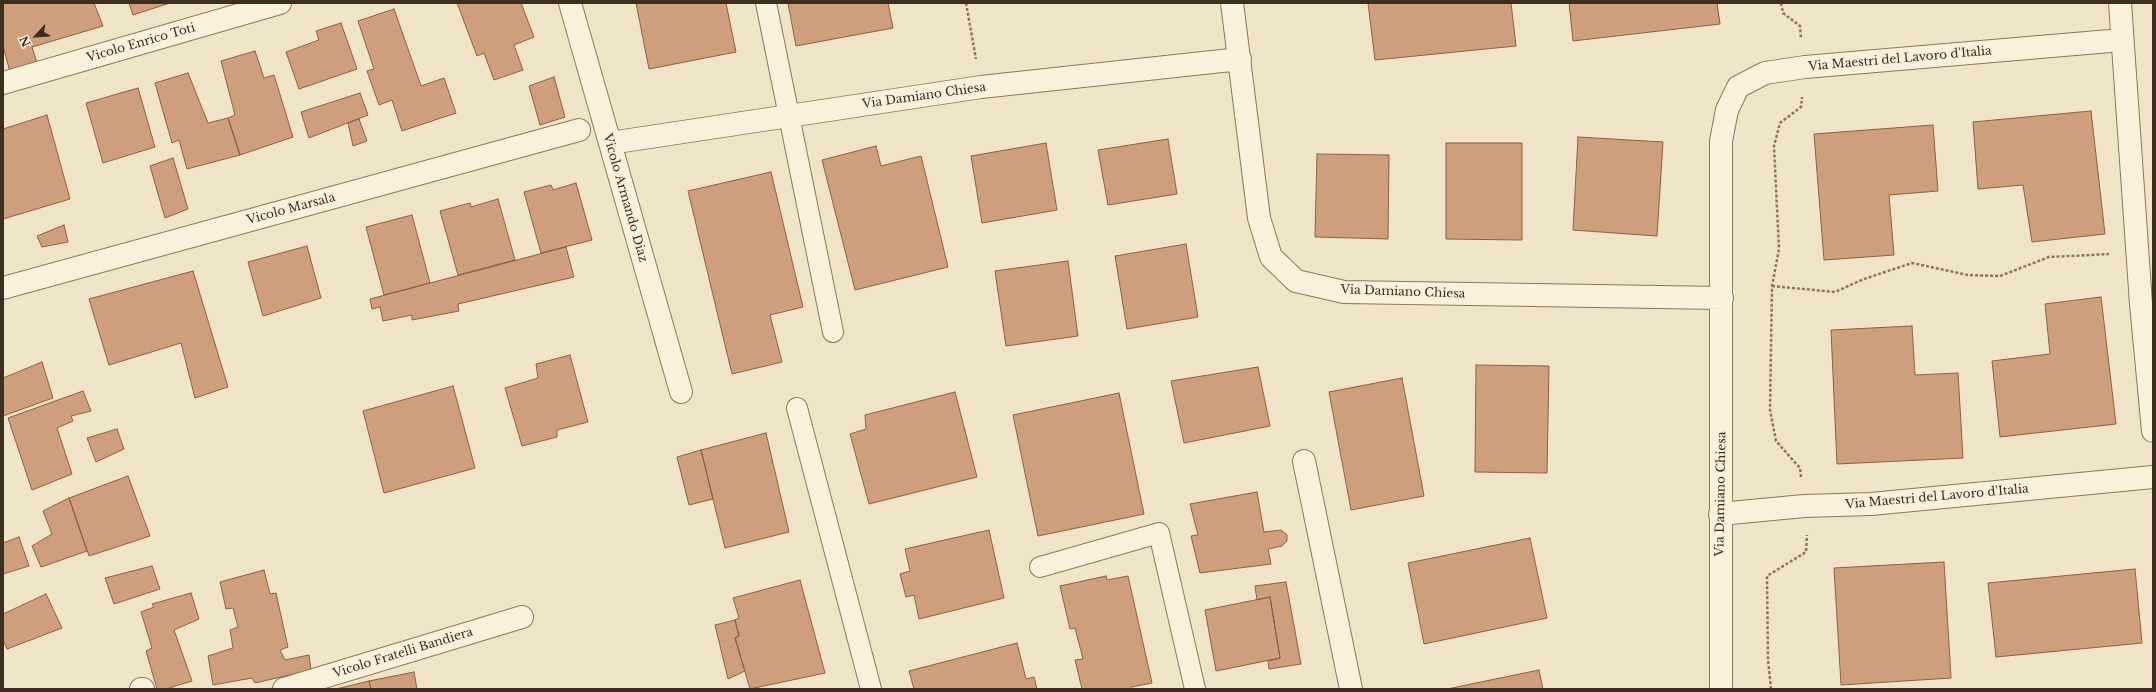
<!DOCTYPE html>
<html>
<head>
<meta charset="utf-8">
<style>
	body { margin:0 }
	#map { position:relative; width:2156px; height:692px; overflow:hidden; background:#f0e4c8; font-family:"Libre Baskerville",serif }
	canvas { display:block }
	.frame { position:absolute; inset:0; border:4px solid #3d2e20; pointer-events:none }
	.north { position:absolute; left:16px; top:16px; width:40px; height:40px; -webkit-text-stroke:3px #f7eed8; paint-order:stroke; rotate:244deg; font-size:11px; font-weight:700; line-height:16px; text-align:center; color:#3d2e20 }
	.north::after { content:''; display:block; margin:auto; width:14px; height:18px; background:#3d2e20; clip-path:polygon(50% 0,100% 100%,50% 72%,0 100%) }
</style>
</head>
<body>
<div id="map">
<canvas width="2156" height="692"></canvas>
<div class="frame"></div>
<div class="north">N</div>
</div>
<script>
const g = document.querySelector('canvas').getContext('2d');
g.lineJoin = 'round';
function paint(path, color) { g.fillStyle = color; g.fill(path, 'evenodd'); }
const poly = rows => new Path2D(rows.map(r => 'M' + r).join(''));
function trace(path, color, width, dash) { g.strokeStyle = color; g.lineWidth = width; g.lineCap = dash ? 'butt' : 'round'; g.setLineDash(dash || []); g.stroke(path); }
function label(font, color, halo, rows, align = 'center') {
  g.font = font + ' "Libre Baskerville",serif'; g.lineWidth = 3; g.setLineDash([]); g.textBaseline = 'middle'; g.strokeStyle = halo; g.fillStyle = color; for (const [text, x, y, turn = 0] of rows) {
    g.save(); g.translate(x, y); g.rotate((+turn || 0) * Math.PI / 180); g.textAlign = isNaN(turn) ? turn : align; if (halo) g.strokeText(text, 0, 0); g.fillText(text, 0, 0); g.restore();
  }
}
const building = poly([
	[3,3,94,3,103,26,32,47,38,66,10,72,3,46,3,3],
	[129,3,170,3,133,15,129,3],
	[457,3,521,3,534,37,514,45,523,70,494,80,484,53,477,56,457,3],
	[636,3,726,3,736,52,649,69,636,3],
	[788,3,888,3,893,28,796,46,788,3],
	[1368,3,1511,3,1516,46,1375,60,1368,3],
	[1569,3,1717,3,1720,24,1573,41,1569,3],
	[394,9,421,86,444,78,456,113,402,131,392,100,379,105,367,71,374,69,358,21,394,9],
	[341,23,357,69,299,89,286,52,319,40,316,31,341,23],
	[255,51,264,78,274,75,293,137,240,155,228,118,235,115,221,61,255,51],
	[188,73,208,123,228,118,240,155,187,169,179,140,172,143,155,83,188,73],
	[554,77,565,117,540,125,529,86,554,77],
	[138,88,155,147,103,163,86,103,138,88],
	[360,93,368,115,309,138,301,112,360,93],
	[2091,111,2105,234,2032,242,2023,185,1978,189,1973,122,2091,111],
	[47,115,70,199,3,219,3,129,47,115],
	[359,119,367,141,353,146,348,123,359,119],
	[1933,125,1938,191,1889,195,1894,255,1824,260,1814,134,1933,125],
	[1578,137,1663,142,1657,236,1573,230,1578,137],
	[1168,139,1177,194,1108,205,1098,150,1168,139],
	[1046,143,1057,210,982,223,971,156,1046,143],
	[1446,143,1522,143,1522,240,1446,239,1446,143],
	[876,146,881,166,921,156,948,267,855,290,822,160,876,146],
	[1317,154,1389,155,1388,239,1315,237,1317,154],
	[173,158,188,209,165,218,150,166,173,158],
	[771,172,803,307,770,315,782,362,732,374,688,191,771,172],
	[576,183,592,240,541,253,524,192,551,185,553,190,576,183],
	[498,199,515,260,458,275,440,211,470,203,471,207,498,199],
	[412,215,430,283,384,295,366,227,412,215],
	[64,225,68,242,42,247,37,236,64,225],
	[1186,244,1198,317,1127,329,1115,256,1186,244],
	[307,246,321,298,263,316,248,262,307,246],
	[566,247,574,277,458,304,459,311,412,320,412,315,383,321,380,307,372,309,370,299,566,247],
	[1068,261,1078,336,1006,346,995,271,1068,261],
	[193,271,228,387,195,398,181,343,109,365,89,299,193,271],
	[2101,297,2116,424,2000,437,1992,361,2050,354,2045,304,2101,297],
	[1912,326,1915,375,1958,373,1963,458,1837,464,1831,330,1912,326],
	[570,355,588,422,557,430,557,437,522,446,505,388,538,378,536,364,570,355],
	[42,362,53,398,3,416,3,378,42,362],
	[1476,365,1549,366,1547,473,1475,472,1476,365],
	[1258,367,1270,426,1184,443,1171,381,1258,367],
	[1402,378,1424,496,1351,510,1329,392,1402,378],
	[453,386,475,468,384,493,363,411,453,386],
	[83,391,91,411,71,416,73,421,57,428,72,474,32,490,8,418,83,391],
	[955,392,977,477,869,504,850,434,866,429,865,415,955,392],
	[1119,393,1144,514,1038,536,1013,415,1119,393],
	[117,429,124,449,96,462,87,438,117,429],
	[766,433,789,532,725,548,701,450,766,433],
	[701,450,713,499,689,505,677,457,701,450],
	[128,476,150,536,89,556,69,498,128,476],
	[1257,492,1264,532,1281,530,1287,535,1287,541,1282,546,1268,549,1271,564,1200,573,1191,536,1198,535,1190,504,1257,492],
	[69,498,87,551,41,567,32,546,52,534,43,511,69,498],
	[989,530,1004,598,919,619,914,595,906,597,900,574,910,571,905,549,989,530],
	[19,537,29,566,3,574,3,543,19,537],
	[1530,538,1547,618,1424,644,1408,563,1530,538],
	[1944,562,1951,678,1841,685,1834,568,1944,562],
	[152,566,160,589,114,604,105,578,152,566],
	[2135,569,2142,643,1996,657,1988,583,2135,569],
	[264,570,270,594,276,593,288,647,280,650,285,660,309,655,311,670,255,683,252,678,213,685,208,656,233,648,230,630,238,627,233,608,226,609,220,582,264,570],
	[1106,576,1107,580,1128,576,1152,683,1131,687,1132,689,1082,689,1075,660,1083,659,1075,628,1070,629,1060,586,1106,576],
	[800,580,825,673,750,689,735,638,739,636,735,620,739,618,733,598,800,580],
	[1286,582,1301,664,1269,669,1268,661,1280,658,1270,597,1257,600,1255,586,1286,582],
	[191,593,199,619,174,630,192,681,166,689,157,689,146,651,152,648,141,612,154,607,152,604,191,593],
	[46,594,62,628,7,649,3,640,3,614,46,594],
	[1270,597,1280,658,1216,671,1205,610,1270,597],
	[735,620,739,636,735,638,745,671,728,679,715,625,735,620],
	[1017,643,1026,679,1034,677,1037,689,914,689,909,671,1017,643],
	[1539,670,1543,689,1447,689,1539,670],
	[414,672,417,689,371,689,369,681,414,672],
	[369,681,371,689,336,689,369,681]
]);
const path = poly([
	[966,3,976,59],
	[1781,3,1783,13,1800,26,1801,39],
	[1772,286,1835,292,1864,279,1912,263,1968,275,2000,276,2049,257,2109,254],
	[1801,477,1800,468,1776,441,1770,410,1772,286,1779,249,1774,146,1780,123,1801,107,1802,97],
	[1771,689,1768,660,1767,576,1806,552,1807,535]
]);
const service = poly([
	[766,3,833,332],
	[797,408,871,689],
	[1040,567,1159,533,1195,689]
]);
const minor = poly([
	[570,3,681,392],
	[1232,3,1259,218,1271,257,1296,281,1344,292,1722,298],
	[2120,3,2141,304,2153,431],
	[3,83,280,3],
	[610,143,981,87,1240,59],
	[3,288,579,130],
	[1304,461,1351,689],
	[1720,514,1804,506,1871,504,2153,477],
	[141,689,143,689],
	[284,689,522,617],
	[1721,689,1721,141,1727,110,1738,87,1765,73,1805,67,2122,40]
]);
const streetNames = [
	["Vicolo Enrico Toti",141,43,-16],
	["Via Maestri del Lavoro d'Italia",1900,59,-5],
	["Via Damiano Chiesa",924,96,-8],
	["Vicolo Armando Diaz",625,198,74],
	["Vicolo Marsala",291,209,-15],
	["Via Damiano Chiesa",1403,292,2],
	["Via Damiano Chiesa",1721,494,-89],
	["Via Maestri del Lavoro d'Italia",1937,497,-5],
	["Vicolo Fratelli Bandiera",403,653,-17]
];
paint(building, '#cf9f7d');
trace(building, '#8d5f41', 1);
trace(service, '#8d765c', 22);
trace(minor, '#8d765c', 24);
trace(path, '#8d765c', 2.5, [3, 2]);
trace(service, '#faf1dc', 20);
trace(minor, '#faf1dc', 22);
label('12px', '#3d2e20', '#f7eed8', streetNames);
</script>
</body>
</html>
